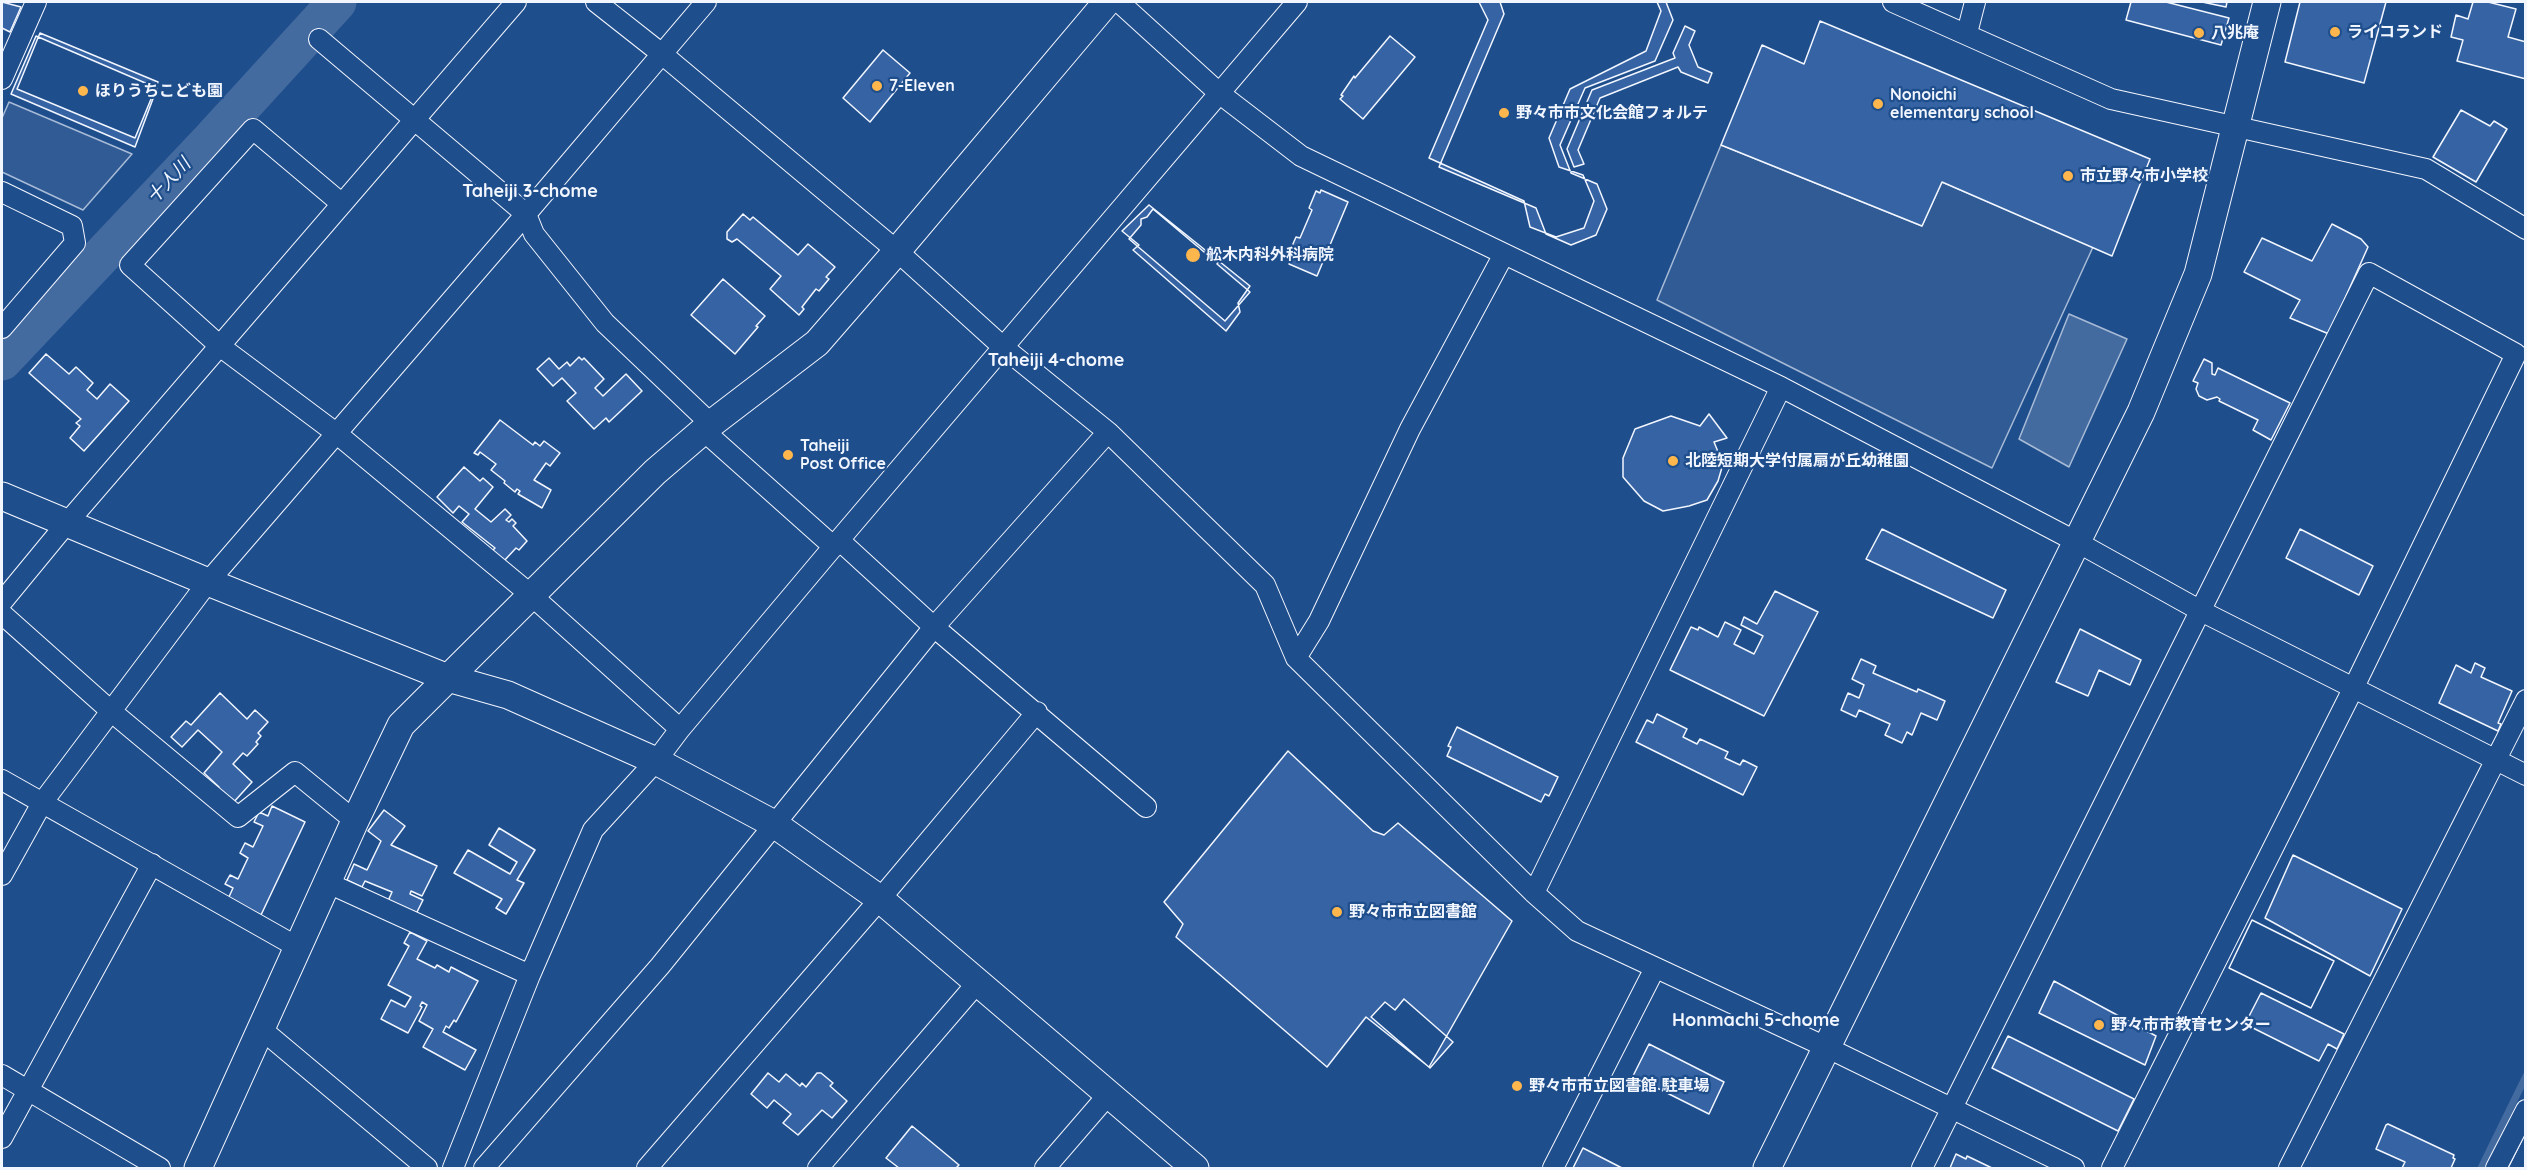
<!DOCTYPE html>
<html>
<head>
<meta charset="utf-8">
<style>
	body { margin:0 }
	#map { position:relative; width:2527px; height:1170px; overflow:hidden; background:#1f4e8c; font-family:Quicksand,sans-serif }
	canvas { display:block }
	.frame { position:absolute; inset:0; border:3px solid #f2f6ff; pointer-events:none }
</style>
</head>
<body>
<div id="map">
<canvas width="2527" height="1170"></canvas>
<div class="frame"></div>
</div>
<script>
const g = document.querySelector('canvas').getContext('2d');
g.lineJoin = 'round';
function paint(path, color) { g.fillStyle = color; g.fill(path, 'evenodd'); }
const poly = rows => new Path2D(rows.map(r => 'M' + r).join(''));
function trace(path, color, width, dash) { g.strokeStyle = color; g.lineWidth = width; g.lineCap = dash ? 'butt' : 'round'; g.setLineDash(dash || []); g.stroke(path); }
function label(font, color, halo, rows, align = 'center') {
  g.font = font + ' Quicksand,"Noto Sans JP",sans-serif'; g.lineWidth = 4.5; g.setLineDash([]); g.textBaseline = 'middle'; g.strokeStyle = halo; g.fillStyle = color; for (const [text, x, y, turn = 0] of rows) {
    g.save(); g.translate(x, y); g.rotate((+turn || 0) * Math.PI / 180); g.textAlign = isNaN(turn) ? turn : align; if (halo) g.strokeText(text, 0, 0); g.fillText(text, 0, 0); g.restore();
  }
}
const green = poly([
	[9,102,132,154,83,210,2,172,2,118,9,102],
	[1721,145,1922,226,1942,182,2093,247,1992,468,1657,300,1721,145]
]);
const water = poly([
	[2069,314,2127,339,2069,467,2019,439,2069,314]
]);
const stream = poly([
	[2481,1168,2526,1076]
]);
const river = poly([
	[2,361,211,140,337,2]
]);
const building = poly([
	[2,2,21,7,10,32,2,28,2,2],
	[1479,2,1657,2,1661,11,1646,51,1570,89,1549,138,1559,167,1583,175,1594,201,1584,228,1556,237,1530,227,1524,201,1429,158,1488,20,1479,2],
	[1500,2,1666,2,1673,20,1655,61,1585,88,1560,145,1571,173,1597,184,1607,209,1596,235,1571,245,1546,234,1536,208,1439,167,1504,14,1500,2],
	[2131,2,2166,2,2229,18,2221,45,2126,20,2131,2],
	[2202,2,2227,2,2226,7,2202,2],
	[2300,2,2386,2,2364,83,2285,62,2300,2],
	[2473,2,2488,2,2516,9,2508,37,2526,42,2526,79,2457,61,2463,40,2451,37,2456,15,2468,19,2473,2],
	[1820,21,2150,159,2112,256,1942,182,1922,226,1721,145,1762,45,1804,64,1820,21],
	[1685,26,1695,31,1689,45,1698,67,1712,73,1708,83,1681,72,1678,67,1600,98,1578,150,1584,164,1574,167,1567,149,1592,90,1675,58,1673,53,1685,26],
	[40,33,158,82,135,138,17,89,40,33],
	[36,36,157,88,135,147,11,94,36,36],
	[1390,36,1415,57,1363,119,1340,99,1343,96,1341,95,1354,76,1355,78,1390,36],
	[883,50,910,73,870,122,843,98,883,50],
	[2461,110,2490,126,2494,121,2507,129,2476,182,2433,157,2461,110],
	[1321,190,1348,202,1317,276,1289,264,1293,255,1289,253,1296,237,1300,238,1312,210,1309,208,1316,191,1320,193,1321,190],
	[1149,205,1250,286,1238,303,1240,312,1226,331,1133,250,1139,245,1122,231,1149,205],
	[1153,209,1210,257,1214,253,1220,259,1217,264,1250,292,1225,321,1129,239,1141,225,1141,219,1147,217,1153,209],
	[743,214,750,220,753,217,798,255,808,244,835,267,826,277,829,279,819,291,816,289,802,307,804,309,799,315,770,289,781,276,737,239,732,242,727,239,727,232,743,214],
	[2332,224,2361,239,2368,247,2329,334,2290,318,2300,300,2244,272,2262,238,2312,261,2332,224],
	[723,279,765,316,756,326,758,327,735,354,691,315,723,279],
	[46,354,69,374,76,367,93,383,87,390,97,399,110,384,129,401,84,451,70,438,80,426,76,423,81,419,29,373,46,354],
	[579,357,582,360,584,358,604,379,595,388,603,396,626,374,642,391,609,422,606,418,594,429,567,401,576,393,562,378,553,386,537,369,549,358,559,369,567,362,570,366,579,357],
	[2204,359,2212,363,2212,374,2215,375,2218,368,2290,403,2271,440,2253,430,2258,420,2219,401,2220,399,2217,397,2207,400,2199,396,2196,389,2198,383,2193,381,2204,359],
	[1709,414,1727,438,1714,442,1723,464,1718,481,1707,500,1689,506,1663,511,1644,501,1623,477,1623,458,1635,429,1671,416,1700,426,1709,414],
	[500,420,533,445,535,442,540,446,544,441,560,453,550,466,546,463,534,480,551,490,542,508,518,494,520,491,517,489,515,492,504,483,505,481,491,470,496,464,480,452,478,455,474,453,500,420],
	[464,467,480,481,483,478,493,487,475,509,491,522,505,509,511,515,506,520,509,522,512,519,516,523,513,526,527,541,519,550,516,548,503,562,491,552,495,548,462,522,469,514,459,506,453,513,437,497,464,467],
	[1882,529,2006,590,1993,618,1866,559,1882,529],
	[2300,529,2373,566,2359,595,2286,558,2300,529],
	[1775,591,1818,612,1764,716,1670,670,1691,627,1698,630,1699,627,1718,637,1725,622,1741,630,1734,644,1754,654,1763,636,1741,625,1744,617,1757,624,1775,591],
	[2080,629,2141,660,2130,685,2099,670,2088,696,2056,682,2080,629],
	[1861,659,1876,666,1873,673,1917,692,1918,689,1945,701,1937,720,1921,713,1912,735,1907,732,1902,743,1885,735,1890,724,1859,710,1856,717,1841,710,1848,693,1859,698,1864,685,1852,679,1861,659],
	[2475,663,2485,668,2481,677,2512,691,2498,723,2501,724,2498,731,2439,703,2456,665,2471,673,2475,663],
	[220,693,247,719,255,710,268,722,258,733,261,736,256,742,258,744,247,756,243,753,233,764,252,782,232,804,216,790,219,787,204,773,222,752,198,730,182,747,171,737,186,721,191,725,220,693],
	[1657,714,1687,729,1683,737,1697,744,1700,739,1728,752,1725,758,1740,765,1743,760,1757,767,1743,795,1636,742,1647,720,1653,723,1657,714],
	[1457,727,1558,777,1549,796,1545,794,1541,802,1447,756,1451,747,1448,746,1457,727],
	[1288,751,1373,831,1384,835,1398,823,1512,921,1429,1067,1366,1017,1327,1067,1176,937,1183,924,1164,902,1288,751],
	[272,806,305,822,261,915,228,899,233,888,225,884,230,875,238,879,248,858,240,853,245,843,253,847,263,826,254,822,259,812,268,816,272,806],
	[384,810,405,826,391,845,437,866,422,896,411,891,410,894,423,900,416,914,388,901,392,892,365,881,362,887,347,880,354,864,367,870,381,841,368,831,384,810],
	[499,828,535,850,517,880,524,883,506,914,496,908,502,899,454,873,468,850,510,874,517,862,489,845,499,828],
	[2293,855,2402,909,2370,976,2265,918,2293,855],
	[2252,920,2334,961,2311,1008,2229,968,2252,920],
	[2252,920,2334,961,2311,1008,2229,968,2252,920],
	[410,932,427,941,417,959,435,968,437,965,449,972,451,967,478,981,456,1022,454,1020,449,1028,446,1026,443,1032,476,1050,465,1070,423,1047,433,1029,419,1021,427,1005,422,1002,420,1006,422,1007,408,1033,381,1019,391,1000,405,1007,411,997,388,985,409,946,404,943,410,932],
	[2054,981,2156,1036,2145,1065,2039,1013,2054,981],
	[2261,993,2344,1034,2337,1049,2328,1044,2319,1061,2245,1024,2261,993],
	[1404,999,1453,1042,1430,1068,1371,1017,1385,1002,1395,1010,1404,999],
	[2008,1036,2134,1099,2118,1131,1992,1068,2008,1036],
	[1649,1044,1724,1082,1709,1114,1633,1076,1649,1044],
	[768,1073,779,1082,786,1074,800,1086,802,1083,806,1087,817,1073,821,1073,833,1083,830,1086,847,1101,832,1118,822,1110,798,1135,783,1123,791,1114,774,1100,767,1108,751,1094,768,1073],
	[2388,1124,2454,1155,2453,1158,2455,1159,2451,1168,2402,1168,2405,1162,2376,1149,2386,1125,2388,1124],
	[912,1126,959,1165,956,1168,899,1168,886,1158,912,1126],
	[2526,1132,2526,1168,2508,1168,2526,1132],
	[2526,1132,2526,1168,2508,1168,2526,1132],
	[1583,1148,1622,1168,1573,1168,1583,1148],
	[1956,1154,1966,1159,1967,1156,1992,1168,1950,1168,1956,1154]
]);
const street = poly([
	[596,2,662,54,897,251,1003,347,1108,432,1265,585,1296,658,1534,893,1577,931,1828,1048,2074,1168],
	[1119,2,1219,93,1301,156,1781,387,2077,542,2201,611,2526,775],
	[1893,2,2111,99,2426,169,2526,229],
	[1967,33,1975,2],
	[319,39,526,214,534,234,605,323,711,424],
	[2,79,36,2],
	[2,192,72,226,75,243,2,328],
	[342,204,253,129,130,265,221,347,336,433,531,595,680,729],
	[704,431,834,547],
	[839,540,934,627,1146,807],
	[2,602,67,523,516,2],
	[2,614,112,712,238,817,295,772,355,821],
	[1296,658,1319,621,1410,429,1504,254],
	[2,780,299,948],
	[2,875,42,803,208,582,526,214,706,2],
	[328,883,530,975],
	[1534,893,1781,387],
	[260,1028,427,1168],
	[2,1075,160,1168],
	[2,1138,152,864],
	[453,1168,530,975,593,830,656,761,680,729,839,540,1297,2],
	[484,1168,660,966,934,627,1108,432],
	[647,1168,880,899,1037,712],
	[818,1168,978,982],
	[1045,1168,1108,1095],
	[1553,1168,1655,968],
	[1922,1168,2369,273,2516,354,2354,687,2112,1168],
	[2289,1168,2526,700],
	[2496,1168,2526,1110]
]);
const secondary = poly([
	[2,496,208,582,448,678,508,695,656,761,774,824,880,899,1195,1168],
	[198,1168,355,821,401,725,655,472,711,424,817,343,897,251,1107,2],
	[1767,1168,2141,412,2198,274,2267,2]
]);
const markers = [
	[2335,32,6,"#ffb74d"],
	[2199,33,6,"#ffb74d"],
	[877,86,6,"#ffb74d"],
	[83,91,6,"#ffb74d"],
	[1878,104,6,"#ffb74d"],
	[1504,113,6,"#ffb74d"],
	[2068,176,6,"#ffb74d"],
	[1193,255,8,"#ffb74d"],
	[788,455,6,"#ffb74d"],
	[1673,461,6,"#ffb74d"],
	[1337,912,6,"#ffb74d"],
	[2099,1025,6,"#ffb74d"],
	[1517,1086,6,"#ffb74d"]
];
const poiNames = [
	["ライコランド",2347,32],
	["八兆庵",2211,33],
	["7-Eleven",889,86],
	["ほりうちこども園",95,91],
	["Nonoichi",1890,95],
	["elementary school",1890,113],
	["野々市市文化会館フォルテ",1516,113],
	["市立野々市小学校",2080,176],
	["舩木内科外科病院",1206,255],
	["Taheiji",800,446],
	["Post Office",800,464],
	["北陸短期大学付属扇が丘幼稚園",1685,461],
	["野々市市立図書館",1349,912],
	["野々市市教育センター",2111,1025],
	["野々市市立図書館 駐車場",1529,1086]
];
const waterNames = [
	["十人川",169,181,-47]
];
const neighbourhoodNames = [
	["Taheiji 3-chome",530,192],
	["Taheiji 4-chome",1056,361],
	["Honmachi 5-chome",1756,1021]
];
paint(green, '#305b95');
trace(green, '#a8bbd7', 1.5);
paint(water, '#446ba0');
trace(water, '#a8bbd7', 1.5);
trace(stream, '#446ba0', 7);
trace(river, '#446ba0', 39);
paint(building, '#3563a3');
trace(building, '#f2f6ff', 1.5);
trace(street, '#f2f6ff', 22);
trace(secondary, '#f2f6ff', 29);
trace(street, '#1f4e8c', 20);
trace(secondary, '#1f4e8c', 27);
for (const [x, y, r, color] of markers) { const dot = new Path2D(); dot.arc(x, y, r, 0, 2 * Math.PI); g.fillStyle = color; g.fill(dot); trace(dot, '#1f4e8c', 2); }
label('bold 16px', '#f2f6ff', '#1f4e8c', poiNames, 'left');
label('italic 18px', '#f2f6ff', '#1f4e8c', waterNames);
label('bold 18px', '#f2f6ff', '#1f4e8c', neighbourhoodNames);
</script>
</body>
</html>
